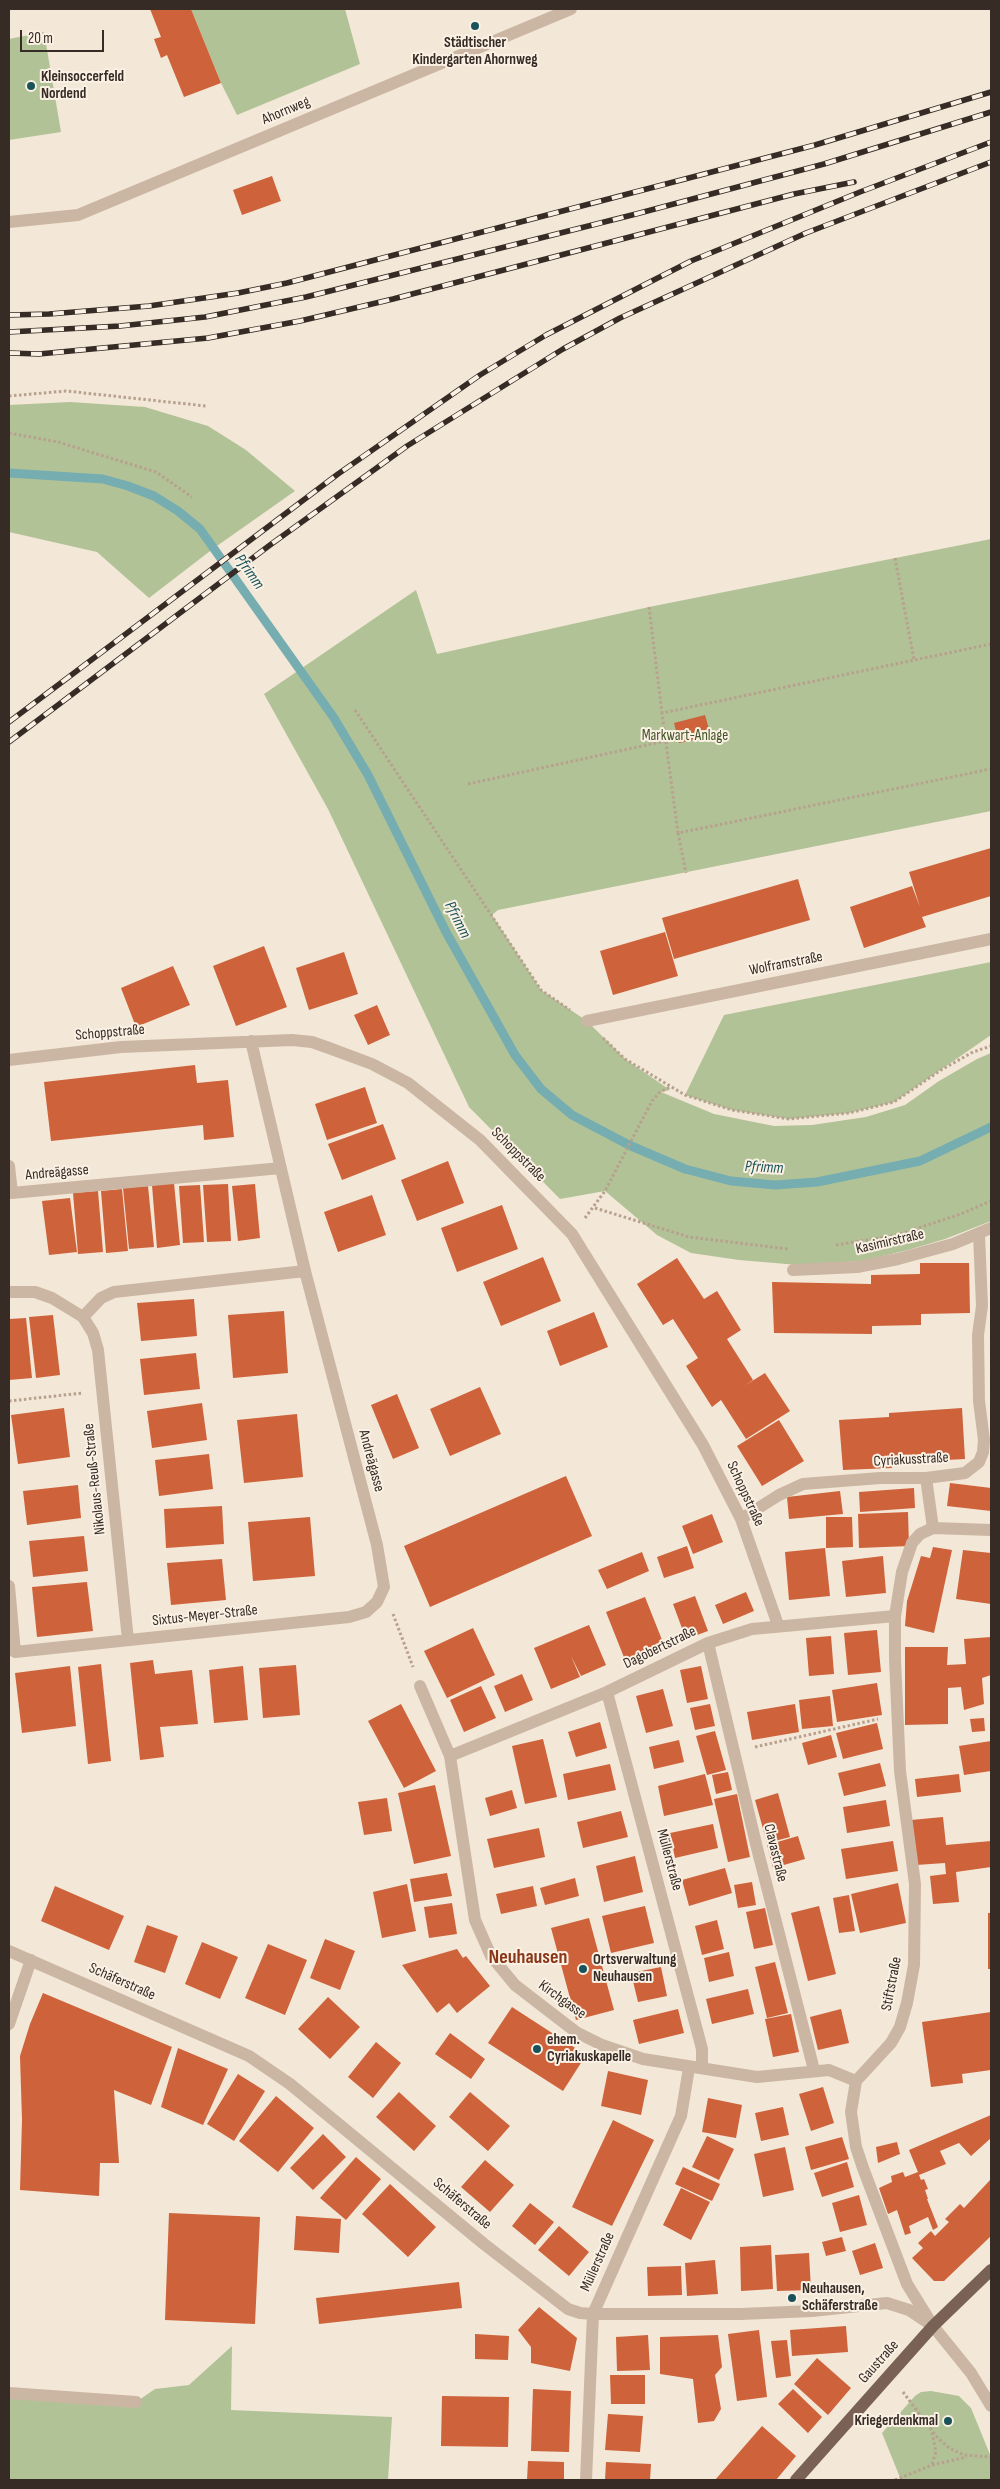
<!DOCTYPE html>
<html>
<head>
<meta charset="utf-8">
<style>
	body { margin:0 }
	#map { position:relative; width:1000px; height:2489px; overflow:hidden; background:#f3e7d7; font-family:"Sofia Sans Condensed",sans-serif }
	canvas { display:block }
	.frame { position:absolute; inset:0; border:10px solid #362b25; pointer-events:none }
	.scale { position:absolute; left:20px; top:30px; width:84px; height:22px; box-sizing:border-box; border:2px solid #362b25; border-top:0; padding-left:6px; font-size:15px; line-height:18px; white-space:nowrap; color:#362b25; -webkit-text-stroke:4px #faf1e4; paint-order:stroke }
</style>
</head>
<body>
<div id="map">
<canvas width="1000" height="2489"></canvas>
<div class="frame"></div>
<div class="scale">20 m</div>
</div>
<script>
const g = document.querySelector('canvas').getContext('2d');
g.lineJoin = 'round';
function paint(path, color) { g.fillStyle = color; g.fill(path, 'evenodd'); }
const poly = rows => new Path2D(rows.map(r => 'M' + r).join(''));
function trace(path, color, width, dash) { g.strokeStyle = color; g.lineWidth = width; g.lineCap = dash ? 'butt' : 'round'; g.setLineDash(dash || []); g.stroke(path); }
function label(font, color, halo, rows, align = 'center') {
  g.font = font + ' "Sofia Sans Condensed",sans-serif'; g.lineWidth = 4; g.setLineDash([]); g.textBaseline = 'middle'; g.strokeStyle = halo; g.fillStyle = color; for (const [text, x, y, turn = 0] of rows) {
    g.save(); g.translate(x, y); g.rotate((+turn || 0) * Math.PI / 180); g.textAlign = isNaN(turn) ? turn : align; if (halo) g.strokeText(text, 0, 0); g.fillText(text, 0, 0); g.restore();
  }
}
const green = poly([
	[191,9,345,9,360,64,237,115,221,83],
	[44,32,61,132,9,140,9,39],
	[70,402,145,407,208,426,246,450,295,491,214,548,149,598,97,552,9,532,9,405],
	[991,539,991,811,498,910,492,915,541,990,587,1021,625,1059,670,1090,661,1092,714,1114,774,1126,812,1125,866,1117,905,1105,939,1081,977,1059,991,1053,991,1221,945,1239,908,1250,862,1261,798,1265,739,1260,691,1253,657,1235,605,1191,560,1199,469,1107,328,809,264,694,416,590,437,654,649,607],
	[991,962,991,1035,894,1102,849,1113,789,1119,732,1110,685,1095,724,1015],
	[232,2346,231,2410,392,2417,388,2480,9,2480,9,2393,136,2402,155,2389,189,2385],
	[931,2391,959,2396,971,2408,991,2457,991,2480,901,2480,882,2433,915,2396,921,2392]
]);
const stream = poly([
	[9,473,103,479,128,486,154,496,178,511,200,529,334,718,368,775,446,932,515,1055,541,1089,572,1115,629,1145,685,1169,731,1181,775,1185,817,1182,920,1161,991,1127]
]);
const building = poly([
	[150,9,191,9,221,83,184,97,167,55,161,58,154,39,161,37],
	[272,176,281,201,242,215,233,190],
	[705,715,711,736,679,743,674,723],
	[991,848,991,896,922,917,926,927,864,948,850,907,912,886,920,907,909,872],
	[798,879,810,920,674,959,662,918],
	[665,932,678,976,613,995,600,951],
	[264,946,287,1007,236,1026,213,966],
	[344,952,358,994,309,1010,296,968],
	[173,966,190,1005,136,1027,121,988],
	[377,1005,390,1035,368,1045,354,1015],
	[195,1065,197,1083,228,1080,234,1137,204,1140,203,1125,51,1141,44,1082],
	[365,1087,377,1123,327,1140,315,1104],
	[383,1124,396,1159,342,1180,328,1144],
	[448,1161,464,1203,417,1221,401,1180],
	[174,1183,180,1245,157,1248,152,1185],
	[228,1184,231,1241,207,1242,203,1185],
	[255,1184,260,1238,238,1241,232,1186],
	[200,1185,204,1242,183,1243,179,1186],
	[148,1186,154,1247,129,1249,123,1188],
	[122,1189,128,1251,106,1253,101,1191],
	[98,1191,103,1252,78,1254,73,1193],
	[372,1195,386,1235,338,1252,324,1212],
	[70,1198,77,1252,49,1255,42,1201],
	[502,1205,518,1249,457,1272,441,1228],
	[543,1257,561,1301,501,1326,483,1282],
	[677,1258,704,1299,717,1291,741,1330,727,1339,753,1380,744,1386,765,1373,790,1411,746,1439,721,1400,712,1407,686,1366,698,1358,673,1319,663,1325,637,1284],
	[920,1263,969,1263,970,1313,921,1314,921,1325,872,1326,872,1334,774,1333,772,1282,871,1284,871,1275,920,1274],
	[194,1299,197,1336,141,1341,137,1303],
	[284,1311,288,1373,233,1378,228,1315],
	[594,1312,608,1347,560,1366,547,1331],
	[53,1315,60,1375,36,1378,29,1317],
	[26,1318,32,1378,9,1380,9,1319],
	[196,1353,200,1389,144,1395,140,1359],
	[480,1387,501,1434,450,1456,430,1409],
	[397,1394,419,1448,393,1459,371,1405],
	[202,1403,207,1440,152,1448,147,1411],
	[64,1408,70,1457,18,1464,11,1415],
	[962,1408,965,1459,891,1463,892,1468,843,1470,839,1420,889,1417,889,1413],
	[297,1414,303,1477,244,1483,237,1420],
	[779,1420,804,1461,762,1486,737,1446],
	[209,1454,213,1489,159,1496,155,1460],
	[566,1476,592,1536,430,1607,404,1546],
	[950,1483,991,1488,991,1511,947,1506],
	[78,1485,81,1518,27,1525,23,1491],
	[914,1488,915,1508,860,1512,859,1492],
	[840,1491,843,1514,789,1519,787,1497],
	[222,1506,224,1544,166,1548,164,1509],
	[908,1512,909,1546,859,1548,858,1514],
	[712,1514,723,1542,693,1554,682,1526],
	[310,1517,315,1576,253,1581,248,1522],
	[826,1517,852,1517,853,1547,826,1548],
	[84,1536,88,1571,33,1577,29,1541],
	[687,1546,694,1568,664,1578,657,1557],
	[933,1547,952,1550,934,1633,905,1626,907,1601,921,1556,930,1558],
	[825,1548,830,1596,789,1600,785,1552],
	[963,1550,991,1553,991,1604,956,1599],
	[642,1552,649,1571,607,1589,598,1570],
	[883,1556,886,1593,846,1597,842,1561],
	[222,1559,226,1600,171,1605,167,1563],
	[87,1582,93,1631,37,1637,32,1587],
	[746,1592,754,1611,723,1624,715,1605],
	[695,1596,708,1631,686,1639,673,1604],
	[645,1597,666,1650,627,1665,606,1612],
	[589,1625,606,1665,581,1676,571,1656,580,1677,551,1689,534,1648],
	[473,1628,495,1675,447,1698,424,1651],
	[877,1630,881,1672,848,1675,844,1633],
	[831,1636,834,1674,809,1676,806,1638],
	[991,1637,991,1675,982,1678,984,1704,964,1710,961,1687,948,1688,948,1724,905,1725,905,1647,948,1647,947,1665,966,1664,964,1639],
	[153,1660,155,1674,192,1670,198,1724,160,1727,164,1757,140,1760,130,1663],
	[101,1664,111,1761,88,1764,78,1667],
	[296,1665,300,1715,263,1718,259,1668],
	[70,1666,76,1726,22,1733,15,1673],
	[243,1666,248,1720,214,1723,209,1670],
	[701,1666,708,1699,687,1703,680,1670],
	[522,1674,533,1700,505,1712,494,1686],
	[877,1683,882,1715,837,1722,832,1690],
	[481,1686,496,1718,464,1732,450,1700],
	[663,1689,673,1726,646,1733,636,1696],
	[830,1696,833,1726,802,1729,799,1700],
	[401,1704,436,1771,404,1788,368,1721],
	[710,1704,715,1726,695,1730,690,1708],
	[795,1704,799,1732,752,1740,747,1712],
	[984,1718,985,1731,972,1732,970,1719],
	[600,1722,607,1748,576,1757,568,1732],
	[877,1723,883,1749,843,1759,836,1733],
	[715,1731,726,1770,707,1775,696,1736],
	[831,1735,837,1757,808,1765,802,1743],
	[543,1739,557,1797,525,1804,512,1746],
	[679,1740,684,1762,654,1769,649,1747],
	[991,1741,991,1771,964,1775,959,1746],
	[880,1763,886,1786,844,1796,838,1773],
	[610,1764,616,1790,568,1800,563,1774],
	[728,1772,732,1790,716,1794,712,1775],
	[705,1774,713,1805,664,1816,658,1786],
	[959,1774,961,1792,917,1797,915,1779],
	[435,1785,451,1856,414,1864,398,1793],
	[512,1790,517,1808,490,1816,485,1798],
	[778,1793,790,1837,767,1843,755,1800],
	[737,1794,750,1857,728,1862,714,1799],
	[387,1798,392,1831,364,1835,358,1802],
	[886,1800,890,1826,847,1833,843,1807],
	[621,1811,628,1837,583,1848,577,1822],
	[943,1817,946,1845,991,1841,991,1867,956,1872,959,1902,933,1904,930,1876,946,1874,945,1863,916,1865,911,1820],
	[713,1824,718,1848,675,1858,670,1833],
	[539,1828,545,1857,494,1868,487,1839],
	[798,1836,805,1859,773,1868,767,1845],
	[893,1841,898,1871,846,1879,841,1849],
	[635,1856,643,1892,604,1902,596,1866],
	[725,1868,732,1893,689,1906,682,1880],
	[447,1873,452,1896,414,1902,410,1879],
	[575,1878,579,1896,545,1905,540,1888],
	[752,1882,756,1905,738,1908,734,1885],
	[898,1883,906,1923,860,1933,851,1894],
	[407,1884,416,1931,382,1938,373,1892],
	[55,1886,124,1916,109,1950,41,1921],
	[533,1886,537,1906,501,1914,496,1894],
	[849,1895,855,1931,839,1933,833,1898],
	[452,1903,457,1934,429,1938,424,1907],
	[645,1906,654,1943,611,1953,602,1916],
	[819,1906,836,1974,808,1981,791,1913],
	[765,1908,773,1945,754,1949,746,1912],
	[988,1913,991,1913,991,1969,988,1969],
	[589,1918,614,2010,576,2020,551,1928],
	[717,1920,724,1949,702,1955,695,1926],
	[147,1925,178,1936,165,1973,134,1962],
	[325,1939,355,1951,340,1990,310,1978],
	[202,1942,238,1957,220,1999,185,1984],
	[268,1944,307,1960,285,2015,245,1998],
	[457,1949,463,1958,466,1956,490,1986,457,2013,449,2003,437,2013,402,1965],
	[729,1952,734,1976,709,1982,704,1958],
	[775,1962,788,2013,767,2018,755,1967],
	[661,1967,667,1996,638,2002,631,1973],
	[748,1989,754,2014,712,2024,706,1999],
	[43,1993,172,2047,151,2105,114,2090,119,2163,100,2163,99,2196,20,2190,22,2120,20,2056,30,2024],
	[328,1997,360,2027,330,2059,298,2029],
	[512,2007,586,2055,563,2091,488,2043],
	[678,2009,684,2033,639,2044,633,2020],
	[841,2009,849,2043,818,2050,810,2017],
	[991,2012,991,2070,962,2074,963,2083,931,2087,922,2022],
	[791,2014,799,2052,773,2057,765,2019],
	[450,2033,485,2059,471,2079,435,2054],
	[376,2042,401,2063,373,2098,348,2077],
	[178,2048,228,2069,203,2125,161,2107],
	[608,2071,648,2080,641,2115,601,2106],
	[238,2074,265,2091,234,2141,207,2124],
	[823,2087,834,2123,811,2131,799,2094],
	[399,2092,436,2126,414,2151,376,2117],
	[470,2092,510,2126,488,2151,449,2117],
	[276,2096,314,2128,278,2172,239,2141],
	[708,2098,742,2105,736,2138,702,2132],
	[783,2107,789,2135,761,2141,755,2113],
	[991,2115,991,2138,971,2156,959,2143,940,2151,946,2164,919,2175,921,2180,924,2179,928,2189,925,2190,928,2199,927,2199,938,2227,933,2230,928,2217,909,2226,911,2233,905,2235,897,2210,888,2214,879,2188,892,2182,891,2176,903,2172,905,2177,918,2172,909,2150],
	[613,2120,654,2140,612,2226,572,2207],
	[323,2134,346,2157,313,2190,290,2168],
	[707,2136,734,2149,719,2180,692,2167],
	[842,2137,849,2159,811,2170,805,2147],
	[897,2142,900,2154,878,2163,876,2147],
	[785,2147,794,2190,763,2197,754,2154],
	[356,2157,381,2179,346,2220,320,2198],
	[485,2160,514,2185,490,2212,461,2187],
	[847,2162,854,2187,822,2197,814,2173],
	[683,2167,720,2184,712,2201,675,2184],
	[991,2179,991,2236,944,2281,934,2281,912,2258,923,2248,918,2243,931,2231,935,2236,949,2222,945,2219,960,2204,964,2208],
	[390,2184,436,2227,408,2257,362,2214],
	[681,2188,710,2202,691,2240,663,2225],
	[859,2195,867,2225,840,2232,832,2203],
	[530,2203,554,2222,535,2245,512,2226],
	[169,2213,260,2217,255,2324,165,2320],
	[296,2216,341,2219,339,2253,294,2250],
	[559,2226,589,2252,569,2276,538,2250],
	[842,2237,846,2251,826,2256,822,2242],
	[875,2243,883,2268,860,2275,852,2251],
	[771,2245,773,2289,741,2291,740,2247],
	[809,2253,811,2290,777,2291,775,2255],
	[715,2260,718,2294,687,2296,685,2263],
	[681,2266,682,2295,648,2296,647,2267],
	[459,2282,462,2308,319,2324,316,2298],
	[539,2307,577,2338,570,2371,531,2363,531,2347,518,2330],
	[846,2326,848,2352,792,2356,790,2330],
	[759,2330,767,2397,737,2401,728,2334],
	[475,2334,509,2336,508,2360,475,2359],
	[648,2335,650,2370,617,2371,616,2337],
	[718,2335,722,2367,715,2375,721,2409,714,2421,698,2423,693,2379,660,2374,660,2337],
	[787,2340,791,2376,776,2378,771,2341],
	[817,2358,851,2388,828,2415,794,2384],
	[610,2375,645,2375,645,2404,611,2404],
	[533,2389,571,2391,569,2452,531,2451],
	[793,2389,822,2417,808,2433,778,2404],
	[442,2396,509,2397,508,2447,441,2446],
	[608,2414,643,2416,640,2452,605,2450],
	[762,2426,796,2456,776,2480,715,2480],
	[528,2461,564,2462,564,2480,527,2480],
	[606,2462,651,2464,650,2480,605,2480]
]);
const path = poly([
	[9,396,66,391,206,406],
	[9,433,58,442,156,472,192,497],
	[895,558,914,660],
	[649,607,662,713],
	[991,644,662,713,678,833,991,769],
	[355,710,541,990,570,1010],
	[468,784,665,741],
	[678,833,686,873],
	[603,1038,625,1059,685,1095,732,1110,789,1119,849,1113,894,1102,941,1070,973,1052,991,1046],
	[595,1208,689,1237,788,1249],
	[585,1218,605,1191,652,1101,660,1092,670,1087],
	[836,1245,897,1235,961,1214,991,1201],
	[9,1401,83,1393],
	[393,1614,413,1667],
	[755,1747,878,1719],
	[903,2392,936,2436,949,2448,964,2455,991,2457],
	[932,2464,936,2452,932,2432],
	[895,2480,932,2465,967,2457]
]);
const minor = poly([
	[9,222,78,215,571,9],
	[587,1021,991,939],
	[9,1060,121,1047,292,1040,312,1042,329,1048,372,1064,408,1083,480,1140,572,1234,703,1445,741,1519,778,1625],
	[9,1166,12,1193,281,1168],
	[793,1270,857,1267,898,1259,953,1244,991,1228],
	[9,1292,35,1292,52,1298,83,1317,101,1298,114,1292,305,1271],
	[83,1317,93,1333,98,1350,128,1640],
	[926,1478,933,1528],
	[741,1519,779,1495,803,1484,880,1478,926,1478,965,1473,979,1462,983,1452,984,1440,979,1401,978,1335,982,1306,979,1234],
	[991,1530,933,1528,920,1534,912,1543,902,1572,895,1616,895,1660,900,1771,915,1884,914,1965,907,2003,900,2027,891,2043,856,2081,851,2112,856,2147,863,2168,907,2284,933,2326,971,2373,991,2406],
	[9,1586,15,1652,349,1617,366,1612,377,1602,384,1587,377,1545,305,1271,251,1041],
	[708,1643,757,1848,814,2070],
	[420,1686,450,1756,475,1920,491,1956,515,1985,576,2032,602,2045,643,2059,757,2077,829,2070,856,2081],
	[607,1692,702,2049,702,2067],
	[450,1756,607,1692,708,1643,752,1629,895,1616],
	[9,1951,249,2056,290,2084,484,2244,568,2309,580,2313,593,2314,741,2314,812,2311,887,2303,909,2310,933,2326],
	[9,2024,31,1960],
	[9,2393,136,2402],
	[586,2480,593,2314,681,2116,689,2068]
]);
const major = poly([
	[796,2480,933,2326,991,2270]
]);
const rail = poly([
	[9,315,49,314,149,306,238,293,287,283,815,145,991,92],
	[9,332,120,326,205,317,306,297,636,214,824,164,991,112],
	[9,353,39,354,208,338,300,321,393,299,794,194,854,182],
	[9,722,338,474,480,375,546,335,691,261,860,192,991,142],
	[9,742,270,545,407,446,563,349,620,318,806,233,991,162]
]);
const markers = [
	[475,26,5,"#195359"],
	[31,86,5,"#195359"],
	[583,1969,5,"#195359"],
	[537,2049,5,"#195359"],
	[792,2298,5,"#195359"],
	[948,2421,5,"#195359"]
];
const poiNames = [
	["Städtischer",475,43,"center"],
	["Kindergarten Ahornweg",475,60,"center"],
	["Kleinsoccerfeld",41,77],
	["Nordend",41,94],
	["Ortsverwaltung",593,1960],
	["Neuhausen",593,1977],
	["ehem.",547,2040],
	["Cyriakuskapelle",547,2057],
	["Neuhausen,",802,2289],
	["Schäferstraße",802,2306],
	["Kriegerdenkmal",938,2421,"right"]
];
const streetNames = [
	["Ahornweg",286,111,-23],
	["Wolframstraße",786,964,-11],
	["Schoppstraße",110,1033,-5],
	["Schoppstraße",518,1155,45],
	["Andreägasse",57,1173,-5],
	["Kasimirstraße",890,1242,-13],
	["Cyriakusstraße",911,1460,-3],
	["Andreägasse",371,1461,75],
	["Nikolaus-Reuß-Straße",95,1479,-96],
	["Schoppstraße",745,1494,65],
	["Sixtus-Meyer-Straße",205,1616,-6],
	["Dagobertstraße",660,1648,-26],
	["Clavastraße",775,1853,76],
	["Müllerstraße",669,1860,75],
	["Schäferstraße",122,1982,24],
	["Stiftstraße",892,1984,-79],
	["Kirchgasse",562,2000,36],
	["Schäferstraße",462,2204,40],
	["Müllerstraße",598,2262,-66],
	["Gaustraße",879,2362,-48]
];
const parkNames = [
	["Markwart-Anlage",685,736]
];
const waterNames = [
	["Pfrimm",249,572,55],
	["Pfrimm",457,920,63],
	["Pfrimm",764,1168,3]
];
const districtNames = [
	["Neuhausen",528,1958]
];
paint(green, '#b2c297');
trace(stream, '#75adb1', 9);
paint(building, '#ce623a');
trace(path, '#b7a08d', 3, [2.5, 2.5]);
trace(minor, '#cbb6a3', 12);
trace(major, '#796255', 12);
trace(rail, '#362b25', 5.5);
trace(rail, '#faf1e4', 4, [11]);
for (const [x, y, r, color] of markers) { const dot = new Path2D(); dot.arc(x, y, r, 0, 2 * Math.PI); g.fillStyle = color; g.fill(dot); trace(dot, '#faf1e4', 2); }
label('bold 15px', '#362b25', '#faf1e4', poiNames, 'left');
label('15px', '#362b25', '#faf1e4', streetNames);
label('15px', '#435528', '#faf1e4', parkNames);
label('italic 16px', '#195359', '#faf1e4', waterNames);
label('bold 20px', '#8a3719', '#faf1e4', districtNames);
</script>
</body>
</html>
